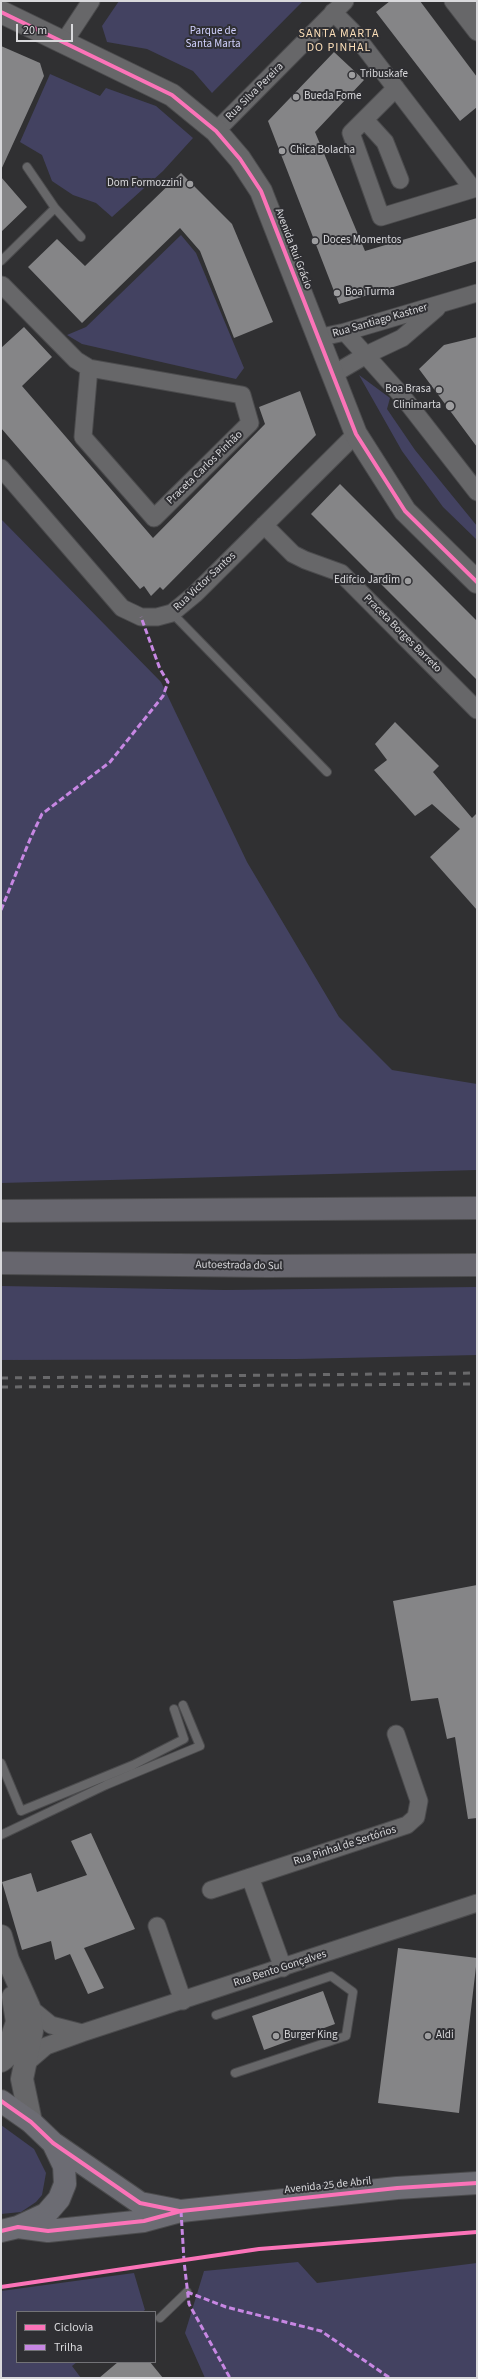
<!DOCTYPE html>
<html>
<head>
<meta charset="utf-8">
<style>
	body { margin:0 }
	#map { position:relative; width:478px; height:2379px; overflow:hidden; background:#303032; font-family:"Source Sans 3",sans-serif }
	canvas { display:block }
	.frame { position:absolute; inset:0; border:2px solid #d9d9dc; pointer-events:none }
	.legend { position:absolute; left:16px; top:2311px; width:140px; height:52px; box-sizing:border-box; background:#2f2f33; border:1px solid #737377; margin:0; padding:5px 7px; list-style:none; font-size:12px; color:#d9d9dc }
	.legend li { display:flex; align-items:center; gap:8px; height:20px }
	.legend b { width:20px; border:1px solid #737377 }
	.scale { position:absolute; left:16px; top:24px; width:57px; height:18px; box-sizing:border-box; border:2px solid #d9d9dc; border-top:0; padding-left:5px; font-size:12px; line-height:14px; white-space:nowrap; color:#d9d9dc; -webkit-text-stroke:3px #2f2f33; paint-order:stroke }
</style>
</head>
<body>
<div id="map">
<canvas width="478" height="2379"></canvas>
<div class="frame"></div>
<ul class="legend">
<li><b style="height:5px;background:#fb73b8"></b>Ciclovia</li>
<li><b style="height:5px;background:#c787e3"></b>Trilha</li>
</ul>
<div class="scale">20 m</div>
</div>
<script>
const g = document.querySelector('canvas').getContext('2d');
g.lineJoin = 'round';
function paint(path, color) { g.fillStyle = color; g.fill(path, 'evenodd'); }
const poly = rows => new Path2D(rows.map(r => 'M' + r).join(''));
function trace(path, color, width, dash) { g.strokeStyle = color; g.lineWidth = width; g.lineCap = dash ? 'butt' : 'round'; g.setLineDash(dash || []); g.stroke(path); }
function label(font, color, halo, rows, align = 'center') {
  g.font = font + ' "Source Sans 3",sans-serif'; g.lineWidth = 4; g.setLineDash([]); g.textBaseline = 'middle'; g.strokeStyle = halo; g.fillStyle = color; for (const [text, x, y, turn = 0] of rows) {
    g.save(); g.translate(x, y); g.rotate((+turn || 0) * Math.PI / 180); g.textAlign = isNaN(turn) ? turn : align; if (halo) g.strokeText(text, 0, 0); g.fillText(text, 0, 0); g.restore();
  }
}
const green = poly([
	[119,1,303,1,212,93,193,71,147,49,107,42,102,26],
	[50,74,100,96,106,88,156,106,193,138,163,171,112,217,96,203,73,195,52,181,42,155,20,142],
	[181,235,196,253,244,368,236,379,82,344,67,335,86,327],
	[359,375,390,398,387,409,415,450,477,526,477,540,443,507,402,451],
	[1,519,161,682,247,862,339,1017,392,1070,477,1084,477,1170,1,1183],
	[1,1286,225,1290,477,1287,477,1355,297,1359,1,1360],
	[1,2125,34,2149,46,2173,42,2195,36,2202,21,2212,1,2214],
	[298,2262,317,2283,477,2263,477,2378,205,2378,185,2333,204,2271],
	[134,2273,145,2310,142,2312,17,2312,17,2362,77,2362,72,2366,81,2378,1,2378,1,2291]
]);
const building = poly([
	[390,1,420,1,477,77,477,107,460,121,376,12],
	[1,46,40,63,44,76,1,170],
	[334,52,364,80,315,132,365,251,477,218,477,261,339,304,268,121],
	[181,173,232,224,273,322,234,338,200,251,180,228,82,323,28,267,57,239,85,266],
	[1,177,27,207,1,232],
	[24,327,52,357,22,386,153,538,265,424,259,407,300,391,316,435,163,590,160,587,151,596,144,586,140,589,1,428,1,348],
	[477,337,477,447,419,369,444,345],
	[340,484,477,621,477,680,311,514],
	[395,722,439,766,433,772,472,818,477,813,477,910,430,857,460,829,432,804,415,816,374,770,387,760,375,744],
	[477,1585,477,1818,468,1819,455,1737,447,1739,438,1698,411,1701,393,1601],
	[91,1833,135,1929,84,1948,104,1988,88,1994,70,1954,55,1960,51,1941,22,1950,2,1882,31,1873,37,1892,87,1875,71,1841],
	[398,1948,477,1958,459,2113,378,2103],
	[323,1991,335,2024,264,2050,252,2016],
	[118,2362,150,2362,163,2378,99,2378]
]);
const lane = poly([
	[27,167,55,208],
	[1,261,55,208,81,237],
	[172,613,327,772],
	[1,1763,21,1811,133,1765,184,1739,174,1709],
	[1,1835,106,1785,200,1746,183,1705],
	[216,2015,331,1976,353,1992,346,2036,235,2073],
	[160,2318,187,2292]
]);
const street = poly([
	[453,1,477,32],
	[470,1,477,10],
	[333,12,352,31,473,189,381,217,351,133,396,88],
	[64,42,91,1],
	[365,120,385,142,400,180],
	[216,131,345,1],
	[2,285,76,360,89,368,242,395,250,423,154,518,83,437,89,368],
	[345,332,403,397,477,492],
	[317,338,345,332,477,293],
	[332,375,366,355,402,338,437,308],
	[1,468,122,608,141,617,157,617,172,613,195,594,356,434],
	[264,525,293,554,305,560,341,573,477,710],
	[250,1877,283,1968],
	[211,1890,407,1825,416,1817,419,1801,396,1734],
	[157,1926,183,2001],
	[82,2033,477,1903],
	[25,2064,46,2046,82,2033,51,2025,29,2007]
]);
const secondary = poly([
	[1,12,172,95,216,131,240,159,261,191,356,434,405,511,477,582],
	[1,1936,8,1960,29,2007,32,2031,22,2079,31,2122],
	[1,2061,5,2058,17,2022,13,1997]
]);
const primary = poly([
	[1,2101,31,2122,53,2143,140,2203,176,2210],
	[18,2227,48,2231,144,2221,181,2211,397,2188,477,2183],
	[1,2231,18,2227,46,2214,59,2199,65,2184,64,2166,53,2143]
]);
const highway = poly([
	[1,1211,477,1208],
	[1,1263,267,1266,477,1265]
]);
const rail = poly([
	[1,1378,477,1373],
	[1,1387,477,1384]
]);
const quiet = poly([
	[1,910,31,837,42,814,110,762,163,696,168,682,160,669,141,617],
	[181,2211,184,2261,189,2304,230,2378],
	[187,2292,226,2307,321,2331,390,2378]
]);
const cycleway = poly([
	[1,12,172,95,216,131,240,159,261,191,356,434,405,511,477,582],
	[1,2101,31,2122,53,2143,140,2203,179,2211],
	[1,2231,18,2227,48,2231,144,2221,181,2211,397,2188,477,2183],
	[1,2287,259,2249,477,2232]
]);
const markers = [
	[352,75,4,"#9e9ea0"],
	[296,97,4,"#9e9ea0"],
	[282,151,4,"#9e9ea0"],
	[190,184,4,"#9e9ea0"],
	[315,241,4,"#9e9ea0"],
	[337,293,4,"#9e9ea0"],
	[439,390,4,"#9e9ea0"],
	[450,406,5,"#9e9ea0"],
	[408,581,4,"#9e9ea0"],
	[276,2036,4,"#9e9ea0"],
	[428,2036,4,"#9e9ea0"]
];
const parkNames = [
	["Parque de",213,32],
	["Santa Marta",213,45]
];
const poiNames = [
	["Tribuskafe",360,75],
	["Bueda Fome",304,97],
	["Chica Bolacha",290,151],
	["Dom Formozzini",182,184,"right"],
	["Doces Momentos",323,241],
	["Boa Turma",345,293],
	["Boa Brasa",431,390,"right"],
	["Clinimarta",441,406,"right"],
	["Edifcio Jardim",400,581,"right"],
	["Burger King",284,2036],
	["Aldi",436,2036]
];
const streetNames = [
	["Rua Silva Pereira",255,92,-45],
	["Avenida Rui Grácio",293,249,69],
	["Rua Santiago Kastner",380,321,-16],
	["Praceta Carlos Pinhão",205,468,-44],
	["Rua Victor Santos",205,582,-43],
	["Praceta Borges Barreto",402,634,45],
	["Autoestrada do Sul",239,1266,1],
	["Rua Pinhal de Sertórios",345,1846,-18],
	["Rua Bento Gonçalves",280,1969,-18],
	["Avenida 25 de Abril",328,2186,-6]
];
const neighbourhoodNames = [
	["SANTA MARTA",339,34],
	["DO PINHAL",339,48]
];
paint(green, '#434261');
paint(building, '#858587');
trace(lane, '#4b4b4d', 10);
trace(street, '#4b4b4d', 19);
trace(secondary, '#4b4b4d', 24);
trace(primary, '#4b4b4d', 24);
trace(highway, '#4b4b4d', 24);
trace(lane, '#676769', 8);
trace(street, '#676769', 17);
trace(secondary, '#676769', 22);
trace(primary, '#6c6c73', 22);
trace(highway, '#67666e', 22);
trace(rail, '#69696b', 3, [7, 7]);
trace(quiet, '#c787e3', 3, [6, 3]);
trace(cycleway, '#fb73b8', 4);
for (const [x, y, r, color] of markers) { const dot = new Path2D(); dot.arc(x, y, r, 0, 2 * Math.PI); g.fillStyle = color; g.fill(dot); trace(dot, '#2f2f33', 1.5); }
label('11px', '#d1d1fe', '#2f2f33', parkNames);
label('11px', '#d9d9dc', '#2f2f33', poiNames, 'left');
label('11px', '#d9d9dc', '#2f2f33', streetNames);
g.letterSpacing = '1px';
label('12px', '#fcdfb8', '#2f2f33', neighbourhoodNames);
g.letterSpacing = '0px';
</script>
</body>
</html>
